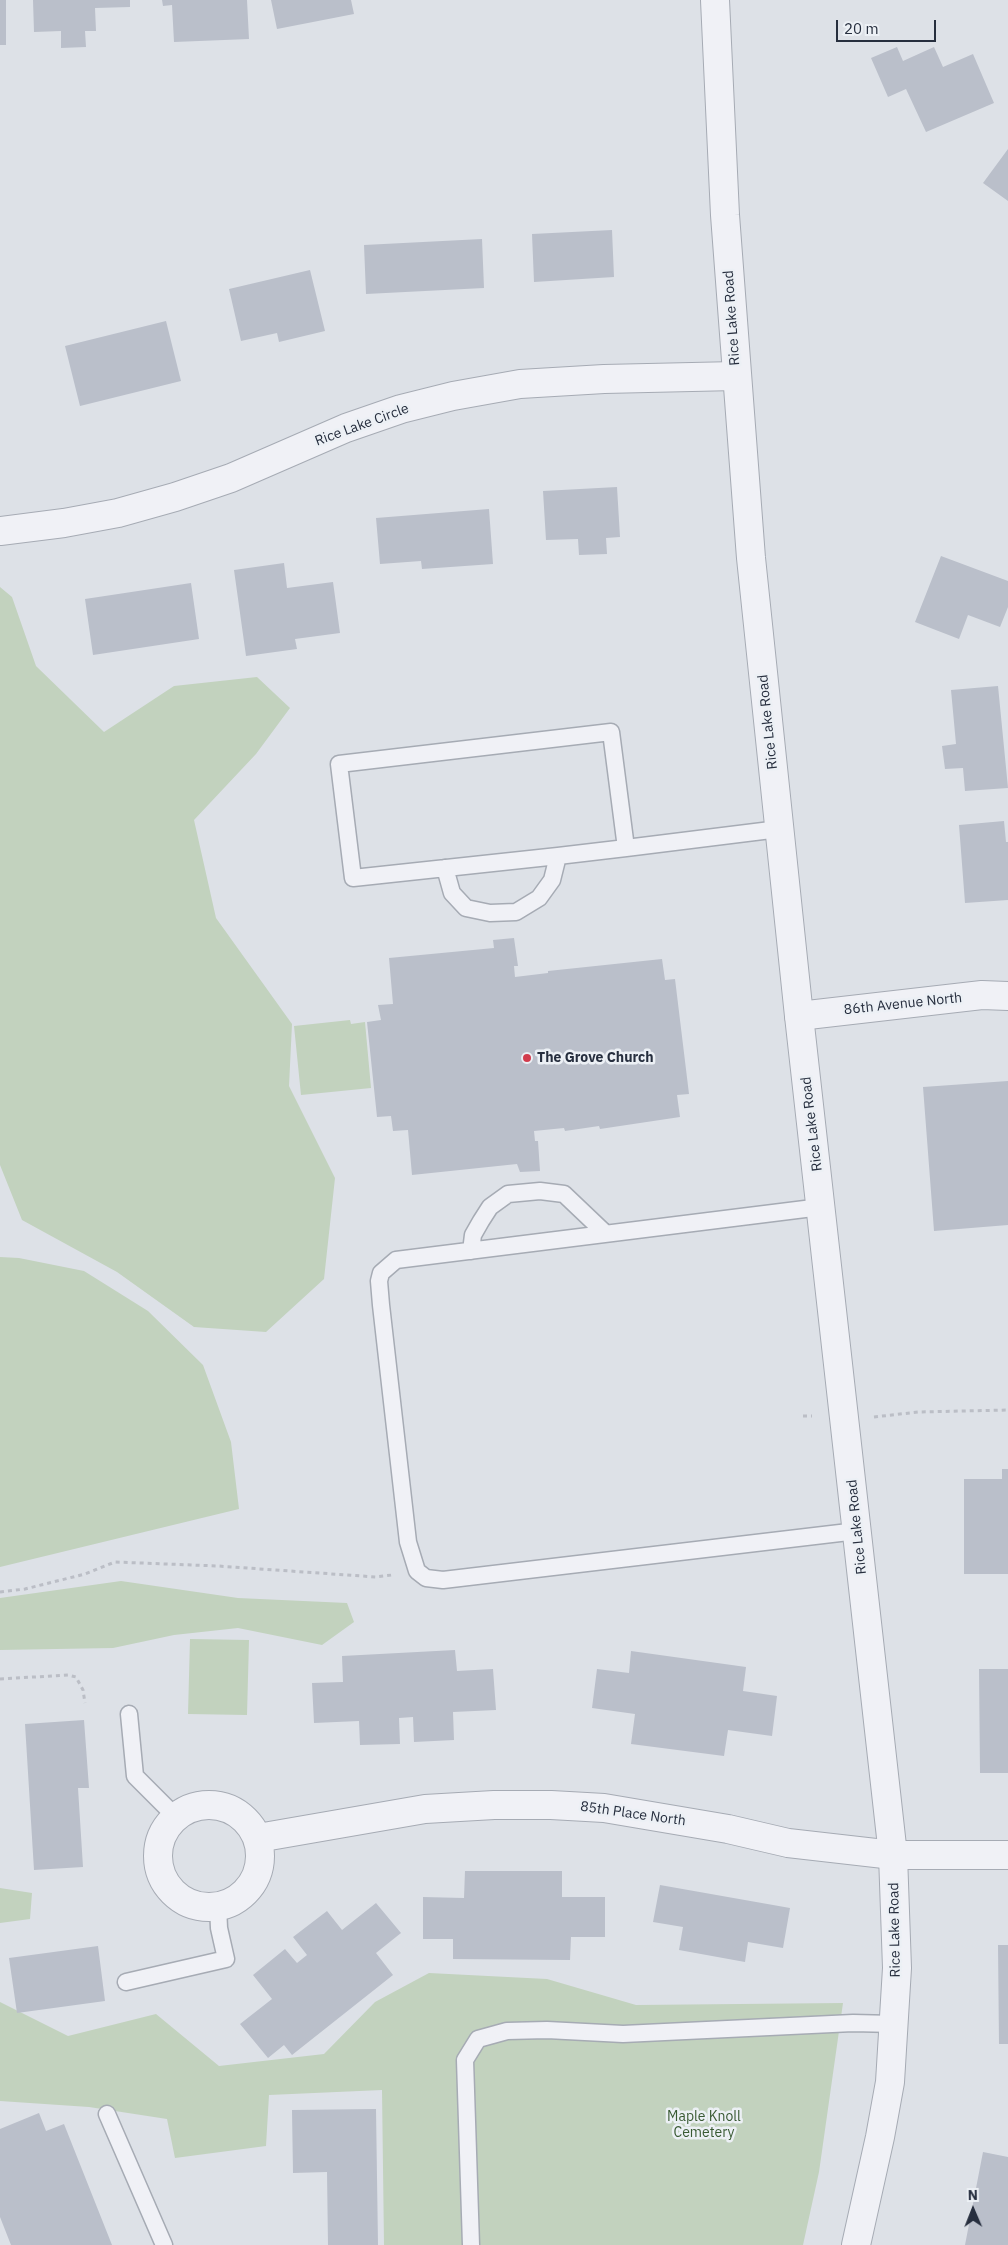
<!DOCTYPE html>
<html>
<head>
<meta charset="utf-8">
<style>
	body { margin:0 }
	#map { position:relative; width:1008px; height:2245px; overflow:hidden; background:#dde1e7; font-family:"IBM Plex Sans",sans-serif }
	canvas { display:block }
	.north { position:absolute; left:948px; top:2185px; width:50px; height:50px; -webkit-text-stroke:4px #ecf0f5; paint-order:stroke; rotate:359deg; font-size:14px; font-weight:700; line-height:20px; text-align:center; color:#262e3e }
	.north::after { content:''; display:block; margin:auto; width:18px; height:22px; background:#262e3e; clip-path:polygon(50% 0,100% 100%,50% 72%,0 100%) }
	.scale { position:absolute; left:836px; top:20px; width:100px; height:22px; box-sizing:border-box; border:2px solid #262e3e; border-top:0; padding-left:6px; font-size:15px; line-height:18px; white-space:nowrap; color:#262e3e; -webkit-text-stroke:4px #ecf0f5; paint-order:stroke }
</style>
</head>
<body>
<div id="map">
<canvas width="1008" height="2245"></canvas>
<div class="north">N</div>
<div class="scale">20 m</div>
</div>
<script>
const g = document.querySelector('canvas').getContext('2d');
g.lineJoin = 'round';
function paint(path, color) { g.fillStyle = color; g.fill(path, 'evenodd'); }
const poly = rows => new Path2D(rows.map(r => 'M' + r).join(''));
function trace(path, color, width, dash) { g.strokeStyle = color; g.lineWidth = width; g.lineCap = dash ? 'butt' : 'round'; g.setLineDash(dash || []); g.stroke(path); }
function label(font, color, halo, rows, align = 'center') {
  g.font = font + ' "IBM Plex Sans",sans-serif'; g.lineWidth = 5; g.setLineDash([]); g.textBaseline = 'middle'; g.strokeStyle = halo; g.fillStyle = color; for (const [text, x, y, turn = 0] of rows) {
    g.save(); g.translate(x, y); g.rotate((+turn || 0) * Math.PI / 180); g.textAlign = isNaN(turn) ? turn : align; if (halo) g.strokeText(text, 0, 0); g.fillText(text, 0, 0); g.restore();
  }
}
const green = poly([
	[0,587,12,597,36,666,104,732,174,686,257,677,290,708,256,754,194,820,216,918,292,1024,289,1086,335,1178,324,1279,266,1332,194,1327,117,1272,22,1220,0,1165],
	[350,1020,351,1024,365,1022,371,1088,301,1095,294,1026],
	[0,1257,19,1258,84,1271,148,1311,203,1365,231,1442,239,1509,0,1567],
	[121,1581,238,1598,347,1603,354,1622,322,1645,238,1628,174,1635,113,1648,0,1650,0,1598],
	[190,1639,249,1640,247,1715,188,1714],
	[0,1888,32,1893,30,1919,0,1923],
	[429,1973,547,1979,636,2005,843,2003,819,2172,803,2245,384,2245,382,2090,269,2095,266,2146,175,2158,167,2119,89,2107,0,2101,0,2002,68,2036,156,2014,219,2066,324,2054,375,2002]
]);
const building = poly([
	[0,0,6,0,6,45,0,45],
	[33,0,130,0,130,7,95,8,96,31,85,31,86,47,61,48,61,31,34,32],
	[162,0,247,0,249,39,174,42,172,5,163,6],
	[271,0,351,0,354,14,277,29],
	[897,47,903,61,934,47,943,67,973,54,994,103,926,132,906,89,888,97,871,58],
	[1008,149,1008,201,983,183],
	[612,230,614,277,534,282,532,234],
	[482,239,484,288,366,294,364,245],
	[310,270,325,331,279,342,277,333,241,341,229,289],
	[166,321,181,381,80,406,65,346],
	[617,487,620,537,606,538,607,554,579,555,578,539,546,540,543,491],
	[489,509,493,564,422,569,421,561,380,564,376,518],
	[941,556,1008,581,1008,607,1000,627,968,615,959,639,915,622],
	[284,563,287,588,333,582,340,633,295,639,297,649,246,656,234,570],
	[191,583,199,639,93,655,85,599],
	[998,686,1008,788,965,791,963,768,945,769,942,746,956,744,951,690],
	[1004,821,1006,842,1008,842,1008,900,965,903,959,825],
	[514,938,518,966,514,966,515,977,548,973,548,971,662,959,665,980,675,979,689,1094,677,1095,680,1117,600,1129,599,1126,565,1131,564,1128,534,1131,535,1141,538,1141,540,1171,520,1172,517,1164,412,1175,408,1130,393,1131,391,1116,377,1117,367,1022,381,1020,378,1005,393,1004,389,958,494,948,493,940],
	[1008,1081,1008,1225,934,1231,923,1087],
	[1002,1469,1008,1469,1008,1574,964,1574,964,1479,1002,1479],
	[455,1650,457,1671,493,1669,496,1710,453,1712,454,1740,414,1742,413,1717,399,1718,400,1744,360,1745,359,1721,314,1723,312,1683,343,1682,342,1656],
	[631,1651,746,1667,743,1691,777,1696,772,1736,728,1730,724,1756,631,1744,635,1714,592,1708,597,1669,629,1673],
	[979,1669,1008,1669,1008,1773,980,1773],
	[84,1720,89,1788,78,1788,83,1867,34,1870,25,1724],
	[465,1871,562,1871,562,1897,605,1897,605,1937,571,1937,570,1960,453,1959,453,1939,423,1939,423,1897,464,1898],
	[660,1885,790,1908,783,1948,748,1942,745,1962,679,1950,683,1927,653,1922],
	[376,1903,401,1933,376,1953,393,1975,292,2055,284,2045,268,2058,240,2024,272,1999,253,1975,285,1949,297,1963,307,1955,293,1937,327,1911,342,1930],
	[998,1945,1008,1945,1008,2044,999,2044],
	[98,1946,105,2001,17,2013,9,1958],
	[376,2109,378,2245,328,2245,327,2172,293,2173,292,2110],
	[39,2113,46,2131,64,2124,112,2245,11,2245,0,2217,0,2129],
	[983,2152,1008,2157,1008,2245,965,2245]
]);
const path = poly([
	[803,1416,812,1416],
	[874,1417,918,1412,1008,1410],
	[0,1592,25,1589,85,1574,115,1562,218,1566,376,1577,392,1575],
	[0,1679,68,1675,76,1677,83,1690,85,1703]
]);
const service = poly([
	[626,848,611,732,339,764,353,878,558,856,626,848,779,829],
	[445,868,452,893,466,908,490,913,516,912,539,898,552,880,558,856],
	[821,1207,396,1260,381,1273,379,1281,381,1305,408,1542,417,1571,426,1578,443,1580,857,1531],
	[471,1251,473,1235,481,1221,490,1207,508,1194,540,1191,564,1194,605,1233],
	[129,1714,135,1776,176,1817],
	[126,1982,226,1959,219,1928,218,1906],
	[107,2114,164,2245],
	[471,2245,465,2060,478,2039,507,2031,547,2030,623,2034,853,2023,894,2024]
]);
const minor = poly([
	[0,531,64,523,118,513,175,497,231,478,346,428,401,409,453,396,520,384,604,379,736,376],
	[799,1016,982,995,1008,996],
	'158 1856a51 51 0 1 1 102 0a51 51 0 1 1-102 0Z',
	[258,1838,425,1809,494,1805,551,1805,604,1808,728,1829,788,1843,893,1855,1008,1855]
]);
const tertiary = poly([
	[715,0,725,215,751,558,799,1016,893,1855,897,1968,890,2082,880,2137,856,2245]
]);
const markers = [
	[527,1058,5,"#d23c4d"]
];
const streetNames = [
	["Rice Lake Road",732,318,-94],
	["Rice Lake Circle",362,425,-20],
	["Rice Lake Road",768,722,-96],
	["86th Avenue North",903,1004,-6],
	["Rice Lake Road",812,1124,-97],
	["Rice Lake Road",857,1527,-96],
	["85th Place North",633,1814,8],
	["Rice Lake Road",895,1930,-91]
];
const poiNames = [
	["The Grove Church",537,1058]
];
const parkNames = [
	["Maple Knoll",704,2117],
	["Cemetery",704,2133]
];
paint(green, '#c2d2be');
paint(building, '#babfca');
trace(service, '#a6abb4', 19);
trace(minor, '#a6abb4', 30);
trace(tertiary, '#a6abb4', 30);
trace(path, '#bbbec6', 3, [4, 4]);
trace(service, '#f0f1f6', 16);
trace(minor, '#f0f1f6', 28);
trace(tertiary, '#f0f1f6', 28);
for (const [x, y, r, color] of markers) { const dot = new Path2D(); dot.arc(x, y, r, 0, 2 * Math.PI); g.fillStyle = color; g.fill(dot); trace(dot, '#ecf0f5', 2); }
label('14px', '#262e3e', '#ecf0f5', streetNames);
label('bold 14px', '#262e3e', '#ecf0f5', poiNames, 'left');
label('14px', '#395a33', '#ecf0f5', parkNames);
</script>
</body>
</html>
